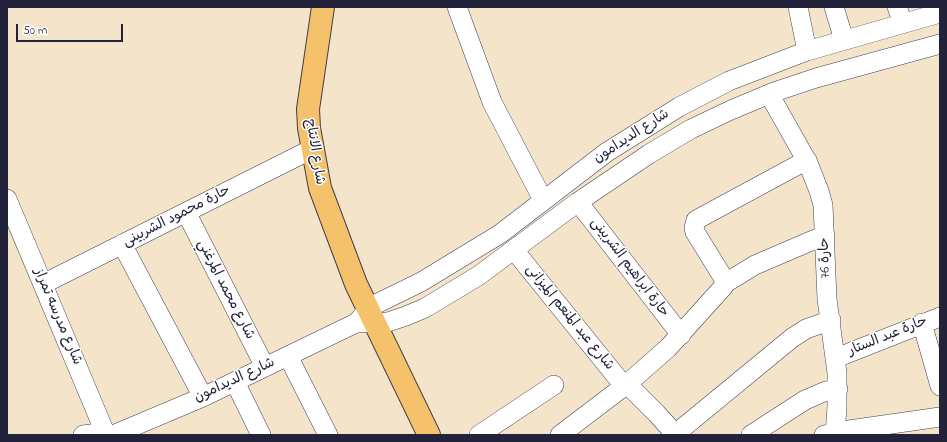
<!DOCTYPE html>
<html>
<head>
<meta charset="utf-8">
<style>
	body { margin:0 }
	#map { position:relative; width:947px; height:442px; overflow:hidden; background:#f4e4ca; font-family:"Indie Flower",sans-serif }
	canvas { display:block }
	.frame { position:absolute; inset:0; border:8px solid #22223b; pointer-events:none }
	.scale { position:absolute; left:16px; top:24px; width:107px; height:18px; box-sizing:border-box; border:2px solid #22223b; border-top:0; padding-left:5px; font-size:12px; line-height:14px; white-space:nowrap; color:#22223b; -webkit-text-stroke:3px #fff; paint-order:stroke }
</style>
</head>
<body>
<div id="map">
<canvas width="947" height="442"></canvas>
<div class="frame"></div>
<div class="scale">50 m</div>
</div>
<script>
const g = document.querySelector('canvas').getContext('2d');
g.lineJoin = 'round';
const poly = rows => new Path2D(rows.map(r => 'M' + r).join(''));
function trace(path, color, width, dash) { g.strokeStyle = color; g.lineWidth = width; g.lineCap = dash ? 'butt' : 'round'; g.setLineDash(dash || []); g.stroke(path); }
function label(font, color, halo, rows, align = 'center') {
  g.font = font + ' "Indie Flower","Playpen Sans Arabic",sans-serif'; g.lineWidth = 3; g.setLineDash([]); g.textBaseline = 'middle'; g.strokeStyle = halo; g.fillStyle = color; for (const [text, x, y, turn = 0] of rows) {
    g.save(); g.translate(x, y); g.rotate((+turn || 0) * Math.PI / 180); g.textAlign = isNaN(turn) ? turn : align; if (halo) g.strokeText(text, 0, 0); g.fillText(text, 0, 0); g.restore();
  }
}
const minor = poly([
	[457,7,492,102,543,200],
	[798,7,807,51],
	[834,7,844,40],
	[897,7,903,23],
	[769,94,808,163,819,191,823,205,827,299,837,373,837,406,835,435],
	[7,199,106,435],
	[578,202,681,335],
	[186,212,265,367],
	[122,244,203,397],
	[514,250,624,386],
	[43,284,312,149],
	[724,284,755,265,825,235],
	[359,320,368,309,378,303,421,282,500,234,607,152,679,107,729,81,807,51,940,13],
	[922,323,940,386],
	[288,356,328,435],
	[836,358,940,317],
	[235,382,261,435],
	[627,384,657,414,675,434],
	[83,435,106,432],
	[113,435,203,397,356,323,388,322,406,316,425,308,478,276,578,202,649,154,691,129,731,110,774,92,816,78,940,44],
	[479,435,554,385],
	[560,435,627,384,668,348,724,286,724,279,695,232,694,228,696,220,807,160],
	[674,435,792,338,806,329,831,320],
	[751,435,805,400,826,391,838,389],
	[824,435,849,430,940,417]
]);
const major = poly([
	[323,7,308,109,309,128,320,188,356,284,429,435]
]);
const streetNames = [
	["شارع الديدامون",632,137,-33],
	["شارع الانتاج",314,152,81],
	["حارة محمود الشربينى",177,217,-27],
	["حارة 76",826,258,-92],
	["حارة ابراهيم الشربينى",629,268,53],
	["شارع محمد المرغني",225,290,63],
	["شارع مدرسه تمراز",57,317,67],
	["شارع عبد المنعم الميزانى",569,318,51],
	["حارة عبد الستار",888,337,-22],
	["شارع الديدامون",235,381,-25]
];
trace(minor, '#423f50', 20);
trace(major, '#423f50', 24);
trace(minor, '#fff', 19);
trace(major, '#f5c16b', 22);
label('14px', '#22223b', '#fff', streetNames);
</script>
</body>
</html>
